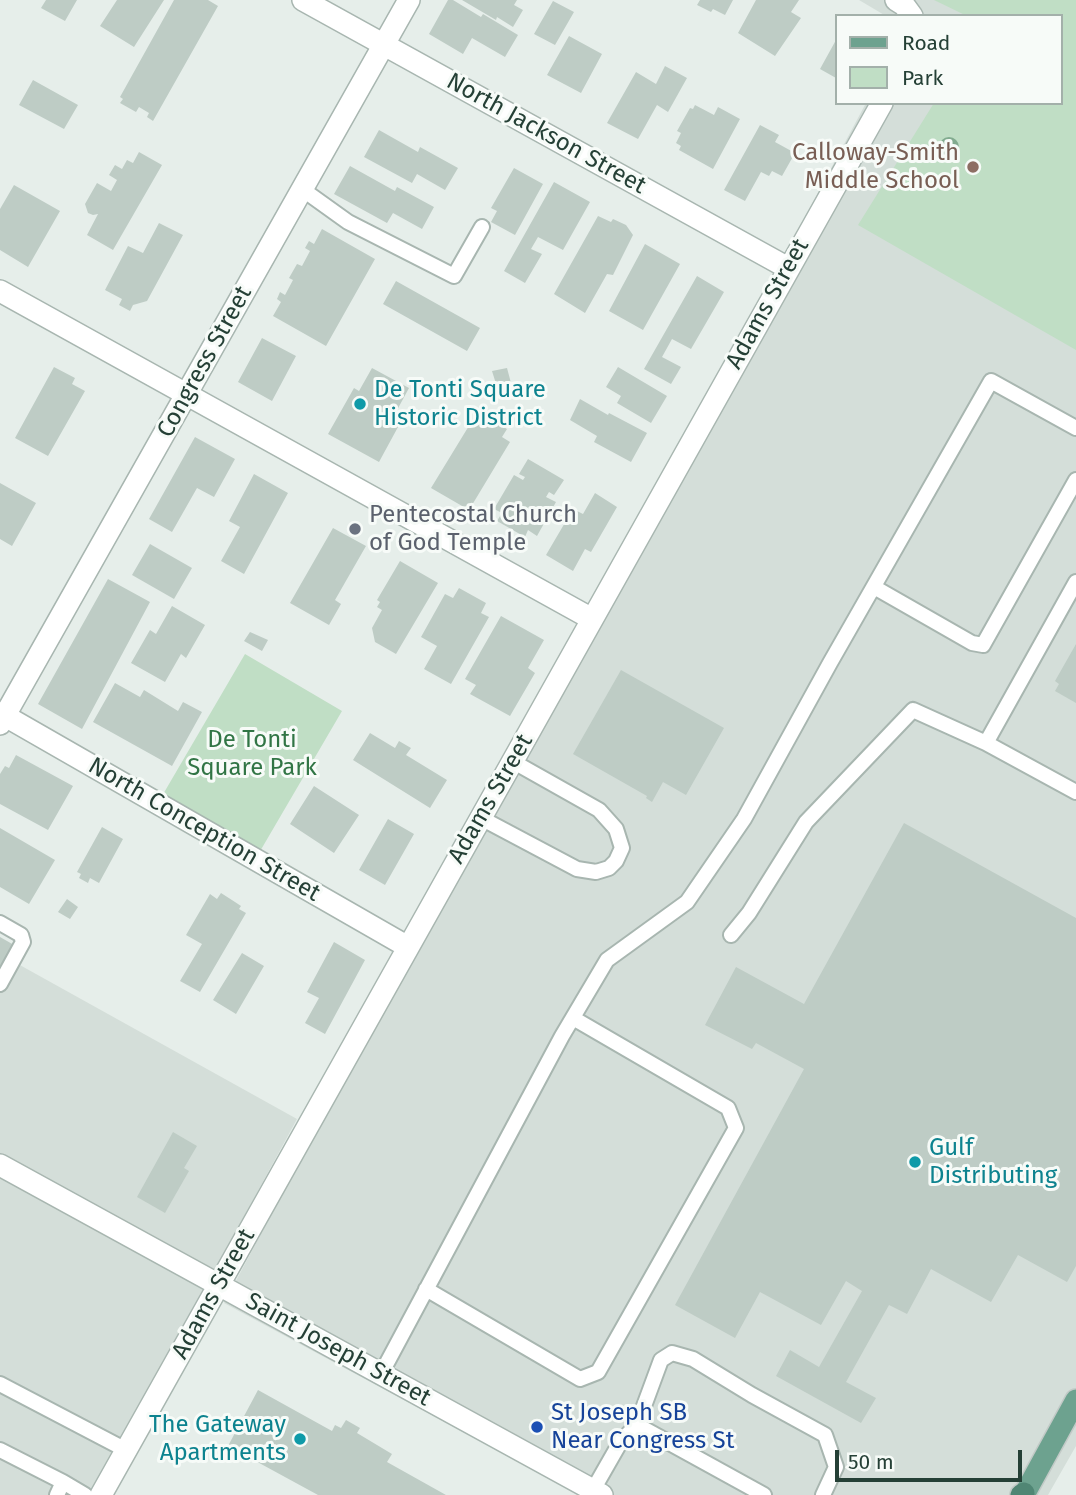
<!DOCTYPE html>
<html>
<head>
<meta charset="utf-8">
<style>
	body { margin:0 }
	#map { position:relative; width:1076px; height:1495px; overflow:hidden; background:#e6eeea; font-family:"Fira Sans",sans-serif }
	canvas { display:block }
	.legend { position:absolute; left:835px; top:14px; width:228px; height:91px; box-sizing:border-box; background:#f7fbf8; border:2px solid #a3b0aa; margin:0; padding:9px 12px; list-style:none; font-size:21px; color:#254036 }
	.legend li { display:flex; align-items:center; gap:14px; height:35px }
	.legend b { width:35px; border:2px solid #a3b0aa }
	.scale { position:absolute; left:835px; top:1450px; width:187px; height:32px; box-sizing:border-box; border:4px solid #254036; border-top:0; padding-left:9px; font-size:21px; line-height:24px; white-space:nowrap; color:#254036; -webkit-text-stroke:5px #f7fbf8; paint-order:stroke }
</style>
</head>
<body>
<div id="map">
<canvas width="1076" height="1495"></canvas>
<ul class="legend">
<li><b style="height:9px;background:#6da28f"></b>Road</li>
<li><b style="height:19px;background:#c0dec5"></b>Park</li>
</ul>
<div class="scale">50 m</div>
</div>
<script>
const g = document.querySelector('canvas').getContext('2d');
g.lineJoin = 'round';
function paint(path, color) { g.fillStyle = color; g.fill(path, 'evenodd'); }
const poly = rows => new Path2D(rows.map(r => 'M' + r).join(''));
function trace(path, color, width, dash) { g.strokeStyle = color; g.lineWidth = width; g.lineCap = dash ? 'butt' : 'round'; g.setLineDash(dash || []); g.stroke(path); }
function label(font, color, halo, rows, align = 'center') {
  g.font = font + ' "Fira Sans",sans-serif'; g.lineWidth = 6; g.setLineDash([]); g.textBaseline = 'middle'; g.strokeStyle = halo; g.fillStyle = color; for (const [text, x, y, turn = 0] of rows) {
    g.save(); g.translate(x, y); g.rotate((+turn || 0) * Math.PI / 180); g.textAlign = isNaN(turn) ? turn : align; if (halo) g.strokeText(text, 0, 0); g.fillText(text, 0, 0); g.restore();
  }
}
const built = poly([
	[859,0,1076,0,1076,1446,1048,1495,580,1495,224,1303,866,103,1060,103,1060,16,886,16],
	[0,954,297,1119,93,1495,0,1495]
]);
const green = poly([
	[934,0,1076,0,1076,350,858,225,934,103,1060,103,1060,16,967,16],
	[245,654,342,711,259,853,162,796]
]);
const building = poly([
	[46,0,77,0,65,21,41,8],
	[117,0,164,0,134,47,100,26],
	[174,0,208,0,218,6,153,121,147,117,149,113,139,107,136,112,120,103,123,99,120,97],
	[448,0,453,0,481,17,483,14,518,35,505,57,472,38,463,54,429,34],
	[462,0,517,0,514,5,523,10,513,27,497,17,496,20],
	[700,0,733,0,725,15,713,9,711,12,697,5],
	[756,0,799,0,791,12,801,18,775,56,738,33],
	[553,1,574,12,555,45,534,34],
	[569,36,602,54,581,93,547,75],
	[836,40,836,78,820,69],
	[665,66,687,78,668,112,657,105,638,139,607,123,636,72,656,84],
	[33,80,78,105,64,129,19,105],
	[695,105,714,115,718,107,740,119,713,169,679,150,681,146,676,143,681,133,677,131,690,108,693,109],
	[760,125,779,135,775,142,795,153,782,176,772,171,769,176,761,172,745,201,724,190],
	[379,130,418,152,420,147,458,168,445,190,417,174,412,183,364,157],
	[139,152,162,165,113,250,87,235,98,214,93,215,88,213,85,204,97,183,111,191,117,180,109,175,115,165,122,169,127,160,133,163],
	[350,166,395,191,397,187,434,207,422,229,393,213,387,223,334,194],
	[514,168,543,184,515,235,491,222,497,211,491,208],
	[554,182,590,202,563,250,538,237,531,249,542,254,525,283,504,271],
	[14,185,60,211,28,267,0,250,0,209],
	[598,216,611,222,613,219,626,225,633,235,613,275,607,274,585,313,554,294],
	[159,223,183,235,147,301,133,305,130,311,119,305,122,299,105,290,128,246,143,253],
	[322,229,375,259,326,346,273,316,281,302,277,299,280,292,285,295,293,280,289,278,297,264,302,266,310,251,305,248,309,241,314,244],
	[645,244,680,264,643,330,609,311],
	[697,276,724,292,691,349,672,339,662,357,681,367,671,384,644,369],
	[396,281,480,328,467,351,383,304],
	[262,338,296,356,272,401,238,382],
	[54,367,75,378,72,384,85,391,48,456,15,438],
	[618,367,667,396,651,423,617,403,621,396,606,387],
	[372,368,409,388,396,412,404,416,379,462,328,434,354,388,359,391],
	[507,368,511,383,497,387,492,371],
	[580,399,608,415,609,413,647,433,631,462,594,442,597,436,570,420],
	[478,411,507,429,502,437,510,442,469,510,431,488],
	[195,437,235,459,214,497,197,488,172,532,149,519],
	[528,459,564,480,554,495,549,492,546,497,556,502,537,536,528,530,525,537,497,521,502,513,494,509,514,475,523,480,525,477,519,474],
	[254,474,288,493,244,574,221,561,240,527,229,521],
	[0,483,36,503,12,546,0,539],
	[595,493,617,507,591,552,585,549,573,571,546,555,573,509,583,514],
	[333,528,366,546,335,600,341,604,329,625,290,603],
	[150,544,192,568,174,599,132,575],
	[400,561,438,583,396,654,375,642,372,628,382,610,377,607,380,602,377,600],
	[108,579,150,602,82,729,38,704],
	[459,588,486,603,481,613,489,617,451,684,424,669,437,646,421,637,445,594,453,598],
	[172,606,205,625,186,658,181,654,165,682,131,663,150,630,156,634],
	[501,616,544,640,528,668,535,673,510,716,470,694,476,685,465,679],
	[250,632,268,640,262,651,244,641],
	[1076,644,1076,703,1055,691,1059,684,1055,681],
	[621,670,724,728,686,795,663,782,652,802,646,798,647,796,573,754],
	[115,683,140,697,144,690,178,711,183,702,202,712,172,766,93,722],
	[370,733,395,748,399,741,411,748,406,755,447,780,430,808,353,760],
	[16,755,73,786,48,830,0,804,0,774,5,766,9,768],
	[314,786,359,815,334,853,290,824],
	[388,819,414,834,385,885,359,870],
	[904,823,1076,918,1076,1266,1067,1282,1018,1255,991,1302,931,1269,907,1314,889,1305,846,1382,876,1398,861,1423,776,1376,790,1350,819,1367,862,1291,846,1281,821,1325,760,1292,735,1338,675,1305,804,1069,756,1043,752,1049,705,1025,736,967,804,1004],
	[102,827,123,839,99,883,90,878,88,883,79,878,81,874,77,872],
	[0,828,55,860,29,904,0,887],
	[221,893,235,902,241,906,239,909,246,913,200,992,180,981,202,944,186,935,210,894,217,899],
	[67,899,78,907,70,919,58,912],
	[0,937,14,945,0,969],
	[334,942,365,960,325,1034,305,1023,319,998,307,992],
	[242,953,264,966,236,1014,213,1000],
	[173,1132,197,1146,184,1168,189,1171,165,1213,137,1197],
	[258,1390,332,1431,335,1425,341,1428,346,1420,360,1428,357,1433,392,1454,387,1462,446,1495,318,1495,228,1446]
]);
const service = poly([
	[302,189,348,222,454,276,482,227],
	[874,587,972,643,983,645,1076,480],
	[986,743,1076,792],
	[479,817,577,869,596,872,609,868,616,861,622,848,616,829,599,810,512,761],
	[0,923,21,935,23,942,0,984],
	[731,935,749,913,806,822,913,710,986,743,1076,582],
	[426,1289,580,1379,598,1372,736,1128,728,1108,573,1018],
	[381,1374,562,1036,607,960,687,902,744,819,830,663,991,381,1076,428],
	[0,1384,126,1450],
	[637,1425,764,1495],
	[0,1450,63,1482],
	[593,1490,621,1441,637,1425,661,1360,672,1353,693,1359,752,1395,825,1435,836,1467,823,1495],
	[57,1495,63,1482,85,1495]
]);
const minor = poly([
	[303,0,788,268],
	[896,0,904,5,912,16],
	[0,291,592,619],
	[0,713,408,947],
	[0,1165,602,1495],
	[101,1495,882,103]
]);
const tertiary = poly([
	[0,724,409,0]
]);
const primary = poly([
	[1024,1495,1076,1400]
]);
const trunk = poly([
	[1021,1495,1024,1493]
]);
const trees = [
	[949,147]
];
const markers = [
	[973,167,7,"#8d6e63"],
	[360,404,7,"#0f9aa8"],
	[355,529,7,"#6b7280"],
	[915,1162,7,"#0f9aa8"],
	[537,1427,7,"#1a4fb4"],
	[300,1439,7,"#0f9aa8"]
];
const streetNames = [
	["North Jackson Street",546,134,29],
	["Adams Street",768,304,-61],
	["Congress Street",205,362,-61],
	["Adams Street",491,799,-60],
	["North Conception Street",204,830,30],
	["Adams Street",214,1294,-61],
	["Saint Joseph Street",338,1350,29]
];
const educationNames = [
	["Calloway-Smith",959,153],
	["Middle School",959,181]
];
const cultureNames = [
	["De Tonti Square",374,390],
	["Historic District",374,418],
	["Gulf",929,1148],
	["Distributing",929,1176],
	["The Gateway",286,1425,"right"],
	["Apartments",286,1453,"right"]
];
const worshipNames = [
	["Pentecostal Church",369,515],
	["of God Temple",369,543]
];
const parkNames = [
	["De Tonti",252,740],
	["Square Park",252,768]
];
const transitNames = [
	["St Joseph SB",551,1413],
	["Near Congress St",551,1441]
];
paint(built, '#d4ded9');
paint(green, '#c0dec5');
paint(building, '#beccc5');
trace(service, '#a8b6b0', 18);
trace(minor, '#a8b6b0', 24);
trace(tertiary, '#a8b6b0', 24);
trace(primary, '#c2cac7', 24);
trace(trunk, '#c2cac7', 24);
trace(service, '#fff', 14);
trace(minor, '#fff', 21);
trace(tertiary, '#fff', 21);
trace(primary, '#6da28f', 21);
trace(trunk, '#508674', 21);
g.fillStyle = '#82ab8f';
for (const [x, y] of trees) { g.beginPath(); g.arc(x, y, 10, 0, 2 * Math.PI); g.fill(); }
for (const [x, y, r, color] of markers) { const dot = new Path2D(); dot.arc(x, y, r, 0, 2 * Math.PI); g.fillStyle = color; g.fill(dot); trace(dot, '#f7fbf8', 2.5); }
label('24px', '#254036', '#f7fbf8', streetNames);
label('24px', '#785e54', '#f7fbf8', educationNames, 'right');
label('24px', '#0d838f', '#f7fbf8', cultureNames, 'left');
label('24px', '#5b616d', '#f7fbf8', worshipNames, 'left');
label('24px', '#317545', '#f7fbf8', parkNames);
label('24px', '#164399', '#f7fbf8', transitNames, 'left');
</script>
</body>
</html>
